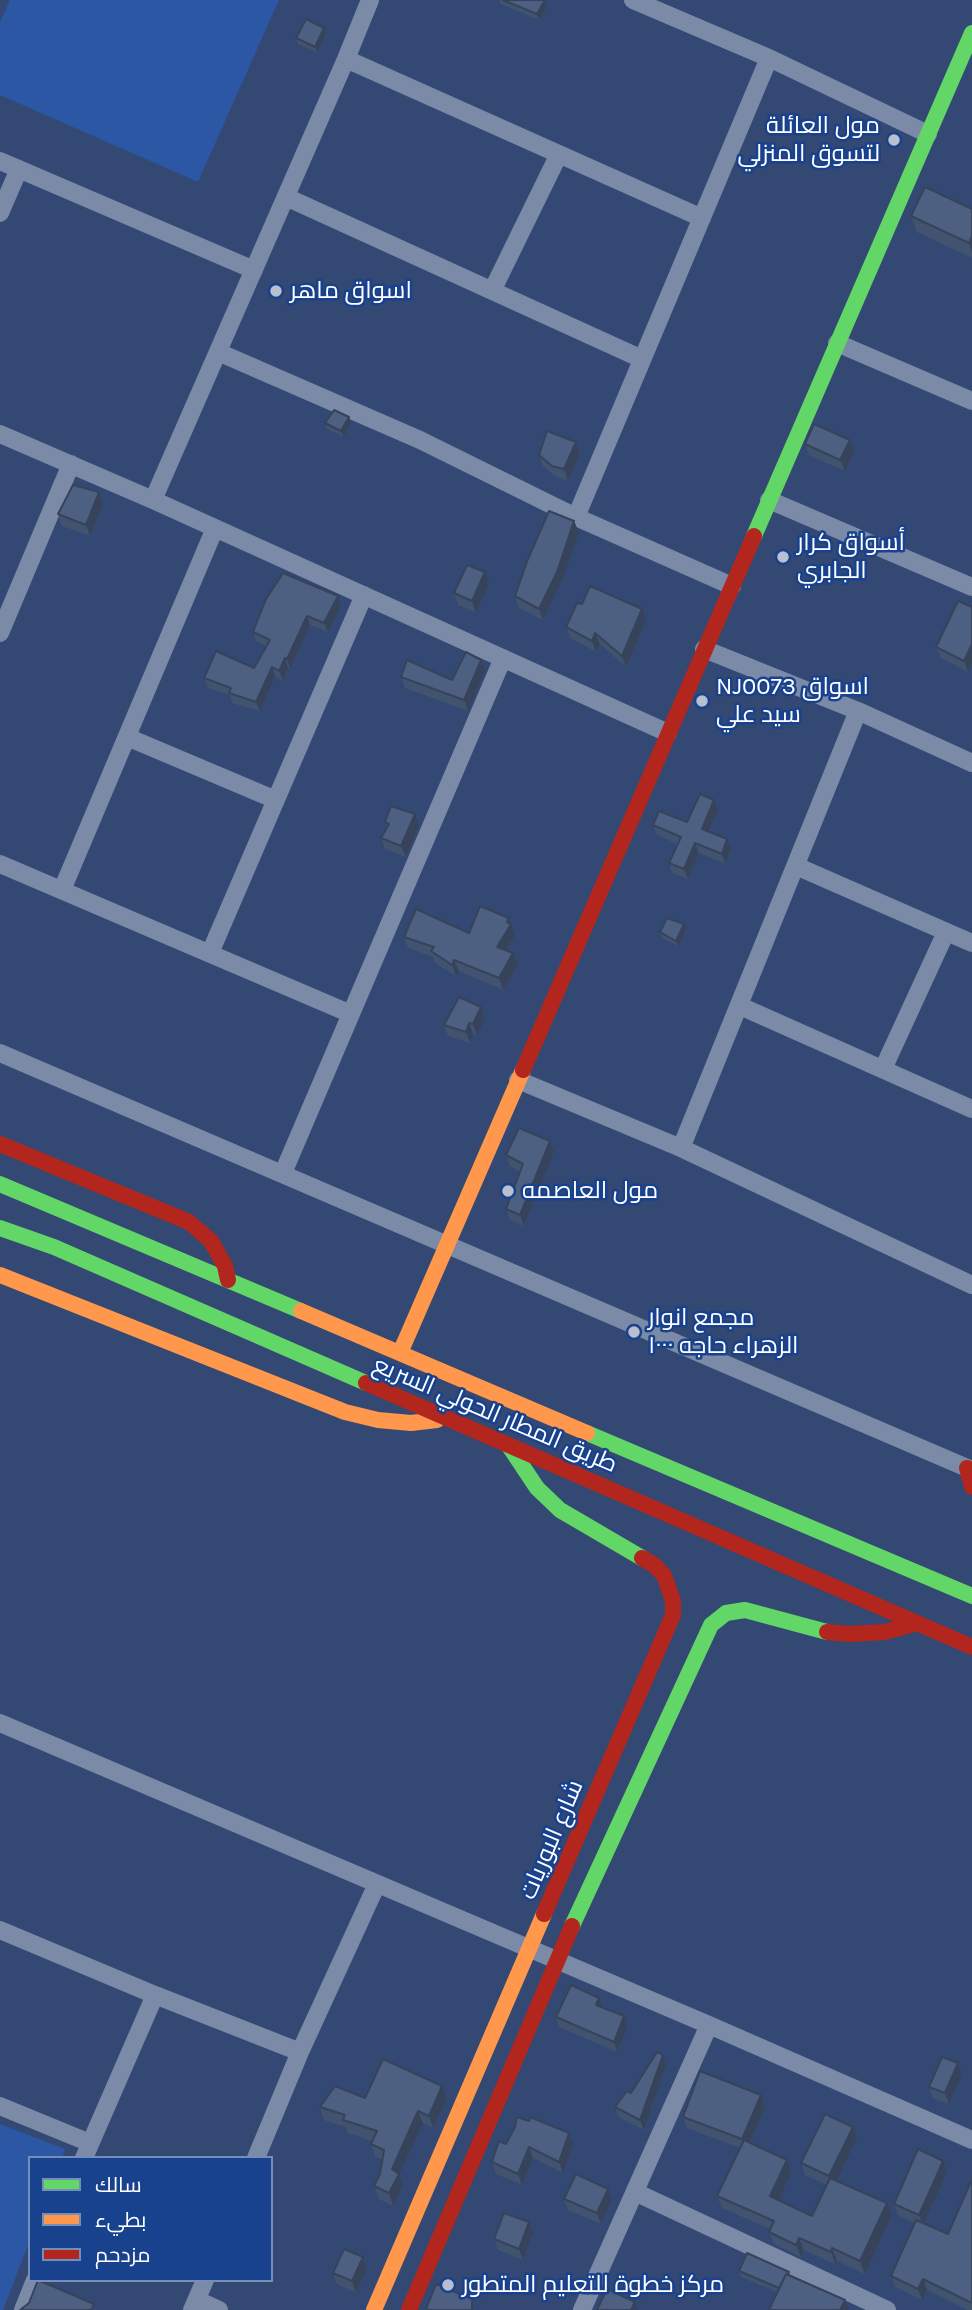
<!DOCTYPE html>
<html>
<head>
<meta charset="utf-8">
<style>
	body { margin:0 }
	#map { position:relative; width:972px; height:2310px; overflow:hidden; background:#334973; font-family:Karla,Cairo,sans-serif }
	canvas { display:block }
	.legend { position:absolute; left:28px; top:2156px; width:245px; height:126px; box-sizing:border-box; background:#18418e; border:2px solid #748dbb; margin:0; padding:9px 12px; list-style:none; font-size:21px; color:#fff }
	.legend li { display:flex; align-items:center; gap:14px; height:35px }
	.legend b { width:35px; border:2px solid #748dbb }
</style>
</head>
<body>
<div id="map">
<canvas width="972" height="2310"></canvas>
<ul class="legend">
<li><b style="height:9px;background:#63d668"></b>سالك</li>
<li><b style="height:9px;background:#ff974d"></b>بطيء</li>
<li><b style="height:9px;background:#b3261e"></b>مزدحم</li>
</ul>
</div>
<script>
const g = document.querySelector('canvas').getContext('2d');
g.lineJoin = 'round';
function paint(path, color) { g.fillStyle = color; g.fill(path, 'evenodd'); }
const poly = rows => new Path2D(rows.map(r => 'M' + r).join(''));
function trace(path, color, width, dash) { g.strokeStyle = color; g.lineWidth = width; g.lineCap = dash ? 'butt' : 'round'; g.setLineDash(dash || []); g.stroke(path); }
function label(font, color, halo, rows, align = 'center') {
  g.font = font + ' Karla,Cairo,sans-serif'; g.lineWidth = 5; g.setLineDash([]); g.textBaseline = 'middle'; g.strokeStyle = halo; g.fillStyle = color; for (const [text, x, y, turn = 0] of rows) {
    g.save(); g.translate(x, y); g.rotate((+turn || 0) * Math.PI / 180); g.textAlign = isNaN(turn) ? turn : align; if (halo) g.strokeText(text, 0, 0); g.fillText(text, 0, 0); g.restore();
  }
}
const green = poly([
	[10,0,279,0,198,182,0,95,0,22],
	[0,2124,65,2149,62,2158,30,2158,30,2240,3,2310,0,2310]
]);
const street = poly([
	[633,0,769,58,928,134],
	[346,59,702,218],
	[0,161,254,270],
	[286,197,642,359],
	[0,213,19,169],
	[492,291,559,154],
	[837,343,972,401],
	[218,352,420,440,576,517,732,586],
	[0,434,153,500,668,733],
	[153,500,346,59,370,0],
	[769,500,972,587],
	[576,517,769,58],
	[0,633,71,464],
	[704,649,858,711,972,763],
	[127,737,276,800],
	[0,864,351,1014],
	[796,866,972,943],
	[62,890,215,528],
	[210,953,364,595],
	[740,1006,972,1109],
	[0,1053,972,1470],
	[883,1069,946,932],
	[518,1080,681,1148,972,1285],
	[681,1148,858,711],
	[283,1173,503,658],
	[0,1723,709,2025,972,2140],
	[0,1930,155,1995,300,2052],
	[0,2106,90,2143],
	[84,2158,155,1995],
	[256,2158,300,2052,377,1884],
	[635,2192,887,2310],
	[197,2300,219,2310],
	[23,2310,35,2280],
	[192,2310,205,2280],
	[582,2310,709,2025]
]);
const fast = poly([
	[754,536,972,33],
	[0,1184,301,1311],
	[0,1228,54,1247,366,1383],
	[587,1433,972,1596],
	[509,1446,537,1488,560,1510,642,1558],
	[572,1926,711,1625,726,1613,745,1610,827,1632]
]);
const slow = poly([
	[0,1275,345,1412,378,1420,411,1423,437,1420],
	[301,1311,587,1433],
	[400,1353,523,1070],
	[374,2310,544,1914]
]);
const jam = poly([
	[523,1070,754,536],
	[0,1144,189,1222,211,1241,225,1266,228,1280],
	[366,1383,972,1647],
	[967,1468,972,1487],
	[827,1632,849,1634,885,1632,917,1623],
	[544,1914,673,1615,673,1601,664,1575,654,1565,642,1558],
	[409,2310,572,1926]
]);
const wall = poly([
	[499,0,545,0,547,6,539,20,501,4],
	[324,28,326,33,317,53,298,44,296,38],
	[972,209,972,258,917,232,911,216],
	[349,417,351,422,344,437,327,429,325,423],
	[850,440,854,451,845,471,809,455,805,444],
	[580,453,568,481,556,477,543,466,539,455],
	[99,492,103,503,90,536,62,526,58,514],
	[574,521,579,533,561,583,543,620,519,608,515,596],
	[489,584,476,613,458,605,454,593],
	[582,604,642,609,646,620,626,667,600,644,596,652,570,638,566,627],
	[341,606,328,632,310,625,290,669,288,668,283,681,275,676,260,711,232,703,230,695,208,688,204,678,254,668,266,646,256,641,253,632],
	[972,607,972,664,968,672,941,658,936,647],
	[481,660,485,671,468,711,405,688,401,677,452,680],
	[718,810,709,831,727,839,731,849,725,864,699,853,688,879,672,873,669,863,677,844,657,835,653,825,687,822],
	[415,814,419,825,406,857,385,849,381,838,387,827,385,822],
	[509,918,515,935,506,951,518,965,503,990,459,971,456,976,435,963,433,957,408,948,404,937,469,933],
	[686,930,678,946,662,938,660,932],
	[485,1019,477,1035,473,1034,470,1043,448,1036,444,1025],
	[550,1141,554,1152,524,1226,510,1220,506,1209,520,1172,510,1166,506,1155],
	[599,1998,602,2008,624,2016,628,2026,617,2052,559,2027,556,2017],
	[663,2055,666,2065,644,2130,618,2117,615,2107,631,2093],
	[962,2075,949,2104,933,2098,929,2087],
	[761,2095,765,2106,750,2142,791,2172,779,2200,812,2216,827,2185,805,2175,801,2163,857,2138,836,2181,892,2215,865,2274,837,2261,835,2264,804,2250,801,2257,774,2244,769,2232,770,2229,722,2208,717,2196,740,2148,687,2128,683,2117],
	[365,2098,447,2099,433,2128,423,2123,399,2175,403,2186,393,2206,379,2199,374,2186,380,2174,382,2160,375,2157,371,2144,372,2141,348,2133,346,2127,324,2120,320,2107],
	[506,2144,573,2144,563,2173,533,2158,522,2185,496,2174,492,2162],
	[947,2172,924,2224,948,2234,972,2179,972,2310,967,2310,927,2290,922,2300,895,2287,891,2276,914,2223,898,2215,894,2204],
	[564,2199,612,2200,601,2224,568,2210],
	[533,2233,523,2260,498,2250,494,2239],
	[363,2257,367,2268,356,2293,337,2284,333,2273],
	[739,2271,791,2276,777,2292,741,2277]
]);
const shadedWall = poly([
	[545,0,547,6,539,20,537,14],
	[324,28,326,33,317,53,315,47],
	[972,236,972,252,969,243],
	[349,417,351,422,344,437,341,431],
	[850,440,854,451,845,471,840,460],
	[576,442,580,453,568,481,564,469],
	[99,492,103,503,90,536,86,525],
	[574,521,579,533,561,583,543,620,539,609],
	[485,572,489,584,476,613,472,601],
	[338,596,341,606,328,632,324,623],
	[642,609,646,620,626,667,622,656],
	[307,616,310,625,290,669,287,659],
	[595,633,600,644,596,652,592,641],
	[972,644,972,664,968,672,964,661],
	[285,658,288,668,283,681,279,671],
	[481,660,485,671,468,711,464,700],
	[272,667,275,676,260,711,256,702],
	[714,800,718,810,705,839,702,829],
	[415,814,419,825,406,857,401,846],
	[727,839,731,849,725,864,722,854],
	[695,843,699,853,688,879,684,869],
	[509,918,515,935,501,959,497,947],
	[684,924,686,930,678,946,676,941],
	[513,953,518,965,503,990,499,978],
	[454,960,459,971,456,976,452,965],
	[481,1007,485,1019,477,1035,473,1024],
	[469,1023,473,1034,470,1043,466,1032],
	[550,1141,554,1152,524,1226,520,1215],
	[599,1998,603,2008,596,2005],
	[624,2016,628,2026,617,2052,614,2042],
	[663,2055,666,2065,644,2130,640,2120],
	[958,2063,962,2075,949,2104,945,2093],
	[442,2086,447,2099,433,2128,429,2116],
	[761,2095,765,2106,746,2151,742,2139],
	[418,2111,423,2123,399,2175,403,2186,393,2206,389,2193,392,2169],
	[853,2127,857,2138,833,2188,829,2176],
	[569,2133,573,2144,563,2173,559,2162],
	[529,2147,533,2158,522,2185,518,2174],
	[787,2160,791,2172,775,2209,770,2196],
	[943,2161,947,2172,923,2226,919,2215],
	[608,2189,612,2200,601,2224,597,2213],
	[887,2203,892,2215,865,2274,860,2261],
	[529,2222,533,2233,523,2260,519,2249],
	[799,2238,804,2250,801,2257,796,2245],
	[832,2248,837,2261,835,2264,831,2252],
	[363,2257,367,2268,356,2293,352,2281],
	[923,2279,927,2290,922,2300,918,2289],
	[845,2300,849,2310,840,2310],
	[635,2302,638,2310,631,2310]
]);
const building = poly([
	[503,0,545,0,537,14,503,0],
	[306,19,324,28,315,47,296,38,306,19],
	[925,187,972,209,972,236,969,243,911,216,925,187],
	[334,410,349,417,341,431,325,423,334,410],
	[814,424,850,440,840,460,805,444,814,424],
	[547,431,576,442,564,469,552,466,539,455,547,431],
	[73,485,99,492,86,525,58,514,73,485],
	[549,511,574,521,557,572,539,609,515,596,528,559,549,511],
	[467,565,485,572,472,601,454,593,467,565],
	[283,573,338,596,324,623,307,616,287,659,285,658,279,671,272,667,256,702,229,693,231,688,204,678,216,651,254,668,270,640,253,632,266,599,283,573],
	[590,586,642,609,622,656,595,633,592,641,566,627,577,603,582,604,590,586],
	[958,601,972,607,972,644,964,661,936,647,958,601],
	[466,652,481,660,464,700,401,677,407,660,452,680,466,652],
	[700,794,714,800,702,829,727,839,722,854,695,843,684,869,669,863,681,837,653,825,659,811,687,822,700,794],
	[391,806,415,814,401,846,381,838,389,824,385,822,391,806],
	[480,906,509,918,507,922,511,924,497,947,513,953,499,978,454,960,452,965,431,951,434,947,404,937,416,909,469,933,480,906],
	[667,918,684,924,676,941,660,932,667,918],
	[459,997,481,1007,473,1024,469,1023,466,1032,444,1025,459,997],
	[519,1128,550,1141,520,1215,506,1209,523,1164,506,1155,519,1128],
	[571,1985,599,1998,596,2005,624,2016,614,2042,556,2017,571,1985],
	[657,2052,663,2055,640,2120,615,2107,627,2091,631,2093,657,2052],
	[942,2057,958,2063,945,2093,929,2087,942,2057],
	[383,2059,442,2086,429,2116,418,2111,392,2169,399,2174,389,2193,374,2186,380,2174,384,2150,371,2144,377,2131,343,2120,345,2115,320,2107,335,2086,365,2098,383,2059],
	[700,2071,761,2095,742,2139,683,2117,700,2071],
	[825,2114,853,2127,829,2176,801,2163,825,2114],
	[517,2117,529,2121,530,2117,569,2133,559,2162,529,2147,518,2174,492,2162,499,2141,506,2144,515,2127,517,2117],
	[744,2140,787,2160,770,2196,812,2216,830,2178,887,2203,860,2261,832,2248,831,2252,799,2238,796,2245,769,2232,774,2221,717,2196,744,2140],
	[918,2149,943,2161,919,2215,894,2204,918,2149],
	[576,2174,608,2189,597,2213,564,2199,576,2174],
	[972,2179,972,2303,923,2279,918,2289,891,2276,916,2220,948,2234,972,2179],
	[504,2213,529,2222,519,2249,494,2239,504,2213],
	[344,2249,363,2257,352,2281,333,2273,344,2249],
	[747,2253,789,2272,788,2275,786,2274,779,2288,739,2271,747,2253],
	[786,2274,845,2300,840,2310,769,2310,786,2274],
	[38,2280,94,2304,91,2310,20,2310,29,2303,38,2280],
	[436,2284,472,2299,472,2310,429,2310,426,2309,436,2284],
	[607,2289,635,2302,631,2310,597,2310,607,2289]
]);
const markers = [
	[894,140,7,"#b8bfce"],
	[276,291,7,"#b8bfce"],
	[783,557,7,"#b8bfce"],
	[702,701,7,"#b8bfce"],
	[508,1191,7,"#b8bfce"],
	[634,1332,7,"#b8bfce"],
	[448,2285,7,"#b8bfce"]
];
const poiNames = [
	["مول العائلة",880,126,"right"],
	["لتسوق المنزلي",880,154,"right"],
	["اسواق ماهر",290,291],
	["أسواق كرار",797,543],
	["الجابري",797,571],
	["NJ0073 اسواق",716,687],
	["سيد علي",716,715],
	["مول العاصمه",522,1191],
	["مجمع انوار",648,1318],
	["الزهراء حاجه ١٠٠٠",648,1346],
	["مركز خطوة للتعليم المتطور",462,2285]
];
const streetNames = [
	["طريق المطار الحولي السريع",495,1415,23],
	["شارع البوريات",552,1840,-67]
];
paint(green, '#2b57a5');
trace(street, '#7a8aa7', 18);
trace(fast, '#63d668', 16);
trace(slow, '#ff974d', 16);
trace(jam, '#b3261e', 16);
paint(wall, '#425370');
paint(shadedWall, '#36435b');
paint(building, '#4d6082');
trace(building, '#36435b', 2);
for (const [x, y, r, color] of markers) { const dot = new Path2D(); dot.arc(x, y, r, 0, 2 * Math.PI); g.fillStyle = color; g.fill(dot); trace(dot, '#18418e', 2.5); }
label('24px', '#fff', '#18418e', poiNames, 'left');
label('24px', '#fff', '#18418e', streetNames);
</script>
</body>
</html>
